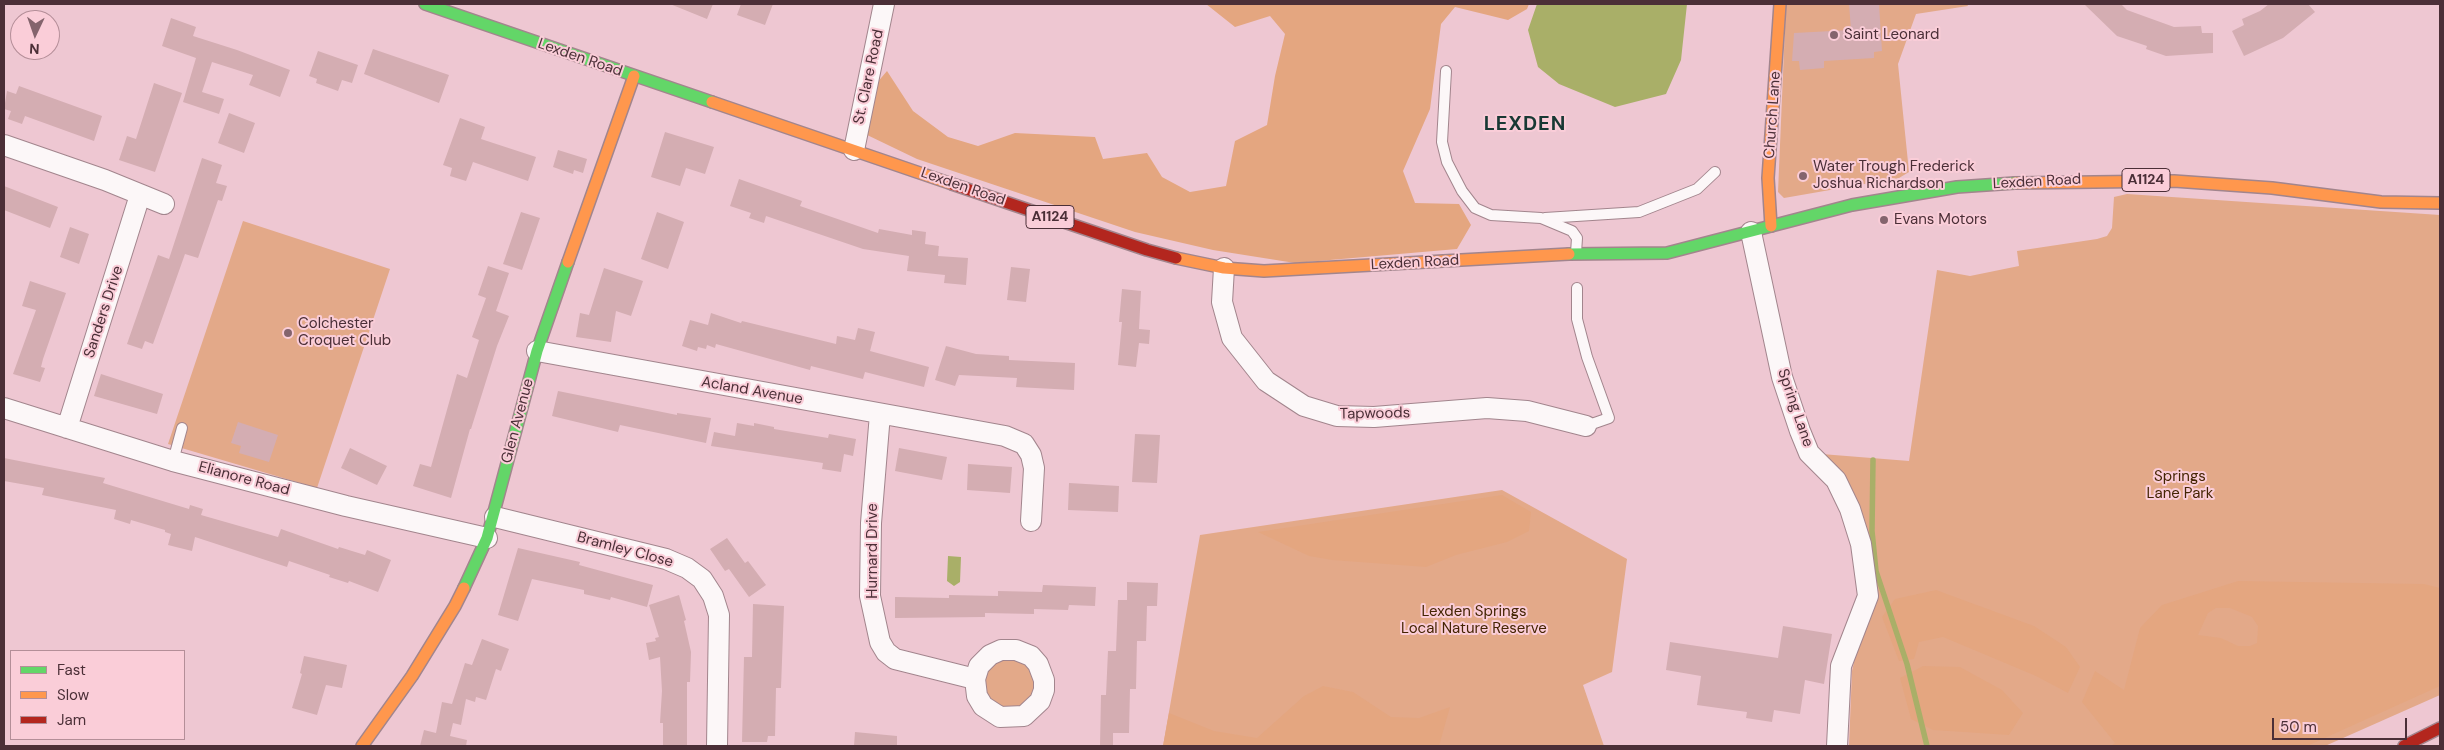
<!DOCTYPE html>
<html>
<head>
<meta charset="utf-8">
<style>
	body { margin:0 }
	#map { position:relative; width:2444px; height:750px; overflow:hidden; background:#eec7d2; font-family:"DM Sans",sans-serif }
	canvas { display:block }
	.frame { position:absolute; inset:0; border:5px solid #4b2f37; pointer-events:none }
	.legend { position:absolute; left:10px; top:650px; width:175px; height:90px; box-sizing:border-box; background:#facdd8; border:1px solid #b48e98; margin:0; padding:6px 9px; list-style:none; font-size:15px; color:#4b2f37 }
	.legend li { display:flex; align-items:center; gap:10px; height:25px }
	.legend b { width:25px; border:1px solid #b48e98 }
	.north { position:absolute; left:10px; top:10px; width:50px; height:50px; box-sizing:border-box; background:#facdd8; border:1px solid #b48e98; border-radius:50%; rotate:183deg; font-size:14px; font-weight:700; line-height:20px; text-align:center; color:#4b2f37 }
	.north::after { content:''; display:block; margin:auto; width:18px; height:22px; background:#84646d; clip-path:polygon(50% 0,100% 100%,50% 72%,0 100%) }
	.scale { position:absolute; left:2272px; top:718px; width:135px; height:22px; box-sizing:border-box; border:2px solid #4b2f37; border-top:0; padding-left:6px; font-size:15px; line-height:18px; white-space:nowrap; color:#4b2f37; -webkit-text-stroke:4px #facdd8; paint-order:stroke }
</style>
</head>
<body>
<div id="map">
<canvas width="2444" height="750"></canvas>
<div class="frame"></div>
<ul class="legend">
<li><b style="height:6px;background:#63d668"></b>Fast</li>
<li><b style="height:6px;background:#ff974d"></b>Slow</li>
<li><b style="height:6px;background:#b3261e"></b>Jam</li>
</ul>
<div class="north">N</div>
<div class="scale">50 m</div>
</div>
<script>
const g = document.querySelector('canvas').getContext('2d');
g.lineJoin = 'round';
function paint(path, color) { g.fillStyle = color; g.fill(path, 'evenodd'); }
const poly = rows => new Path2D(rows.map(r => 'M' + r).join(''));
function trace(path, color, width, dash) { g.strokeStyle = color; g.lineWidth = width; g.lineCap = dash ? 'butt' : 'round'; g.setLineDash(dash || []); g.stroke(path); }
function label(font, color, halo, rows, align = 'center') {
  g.font = font + ' "DM Sans",sans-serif'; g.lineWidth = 4; g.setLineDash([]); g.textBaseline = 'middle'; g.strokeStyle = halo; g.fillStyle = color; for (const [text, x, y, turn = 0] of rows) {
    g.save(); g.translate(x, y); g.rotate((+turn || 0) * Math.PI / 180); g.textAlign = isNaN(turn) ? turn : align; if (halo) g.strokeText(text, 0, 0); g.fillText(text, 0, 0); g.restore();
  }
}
const green = poly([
	[1786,4,1967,4,1968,6,1916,14,1898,64,1909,172,1899,178,1784,198,1778,192],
	[2127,194,2440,215,2440,695,2325,746,1849,746,1852,671,1867,605,1850,509,1809,453,1909,461,1937,270,1970,276,2019,266,2017,251,2097,239,2107,236,2112,228,2114,197],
	[243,221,390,269,317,488,168,444],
	[1502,490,1627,559,1612,672,1583,685,1604,746,1163,746,1200,535],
	[1009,655,1033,667,1037,694,1018,713,983,700,983,670]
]);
const forest = poly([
	[1206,4,1529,4,1527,9,1508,20,1455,7,1441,24,1430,109,1403,171,1415,203,1459,204,1471,225,1457,249,1295,263,1213,250,1135,232,917,159,863,133,870,91,887,71,913,111,948,137,978,146,1015,133,1095,137,1103,159,1147,153,1162,177,1190,192,1226,186,1235,141,1267,125,1275,76,1285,34,1270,16,1235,27],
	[1502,495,1531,512,1529,531,1507,542,1456,555,1426,567,1332,560,1309,556,1258,532],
	[2238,581,2424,584,2440,588,2440,686,2307,746,2111,746,2115,743,2082,702,2095,671,2124,690,2140,628,2162,605],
	[2216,608,2230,608,2252,617,2258,626,2257,643,2250,646,2238,646,2221,638,2198,635,2208,613],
	[1936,590,2034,626,2066,647,2080,667,2068,693,2036,676,1943,637,1919,642,1914,659,1899,661,1882,617,1895,599],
	[1923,666,1960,667,2002,690,2023,713,2009,735,1933,730,1911,719,1900,678],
	[1323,686,1353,692,1391,717,1419,718,1450,707,1439,746,1163,746,1169,713,1214,731,1257,738,1304,696]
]);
const water = poly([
	[1537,4,1687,4,1681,60,1666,94,1615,107,1559,84,1538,67,1528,30],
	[948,556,961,557,960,582,954,586,947,581]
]);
const stream = poly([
	[1873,460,1872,531,1876,571,1907,664,1927,746]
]);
const building = poly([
	[670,4,713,4,707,19],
	[741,4,773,4,765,25,737,15],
	[1849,4,1879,4,1882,51,1874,52,1874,58,1824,61,1824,68,1800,70,1799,61,1792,61,1794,33,1851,30],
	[2084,4,2121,4,2127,10,2174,27,2201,26,2202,33,2213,33,2213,53,2166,56,2146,49,2147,46,2117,36],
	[2269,4,2308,4,2315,12,2283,38,2244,56,2232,31,2244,25,2242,19,2260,11],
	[171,18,196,27,193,36,237,50,290,70,280,97,249,85,253,75,212,62,202,92,224,99,219,114,183,102,196,58,162,46],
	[373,49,449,75,439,103,364,74],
	[318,51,358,65,352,83,342,80,338,91,316,83,317,79,309,76],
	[154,83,182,93,155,172,119,160,127,136,136,139],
	[19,86,102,116,94,141,25,116,22,124,8,119,11,111,4,109,7,91,16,94],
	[229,113,255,123,244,153,218,143],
	[460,118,485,127,481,139,536,157,528,181,473,162,466,181,450,176,452,168,443,165],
	[665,132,714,147,705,174,686,168,680,186,651,177],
	[558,150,587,159,583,173,574,170,573,174,553,167],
	[202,158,222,165,216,183,227,186,222,201,218,200,198,258,185,254,153,344,145,341,142,349,127,344,158,255,169,259],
	[739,179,802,201,800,206,878,233,879,229,912,235,912,230,926,232,925,244,939,246,938,256,968,258,966,285,944,283,945,275,907,271,909,256,863,249,766,216,764,223,749,218,751,213,730,206],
	[4,186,58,207,50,228,4,210],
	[521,212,540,218,522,270,503,264],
	[657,212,684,222,668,269,641,259],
	[70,227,89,234,79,264,60,257],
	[488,266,509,273,496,311,509,316,497,346,471,429,470,429,451,498,413,486,420,464,431,467,457,374,467,378,479,340,472,337,486,298,478,295],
	[1011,267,1030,269,1026,302,1007,300],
	[604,268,643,281,631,316,616,311,611,342,576,337,580,313,589,315],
	[30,281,66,293,43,359,41,367,45,368,40,382,13,374,36,310,22,306],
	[1122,289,1141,291,1139,329,1150,330,1149,344,1139,343,1136,367,1118,365,1122,322,1119,322],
	[711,313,741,323,742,321,836,344,837,336,855,340,858,328,875,332,870,351,929,367,924,387,865,372,863,379,811,366,810,370,716,344,715,348,707,345,706,349,698,347,697,351,682,346,690,320,708,325],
	[946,346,976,354,1009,356,1009,360,1075,363,1074,390,1016,387,1017,378,959,375,955,386,935,380],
	[101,374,163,394,157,414,94,396],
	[558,391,677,415,677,413,711,418,706,443,620,425,618,432,552,416],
	[238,422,278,435,269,462,239,453,241,446,231,443],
	[737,423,754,426,754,423,774,427,774,429,828,438,829,434,856,439,853,456,844,454,841,472,822,469,823,463,711,446,714,432,735,436],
	[1135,434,1160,435,1157,483,1132,482],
	[350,448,387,466,377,485,341,468],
	[899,448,947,457,942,480,895,471],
	[4,458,105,478,103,483,189,509,190,505,203,509,201,515,278,537,281,529,338,549,339,547,365,555,367,550,391,560,378,592,349,581,348,583,329,577,330,575,289,561,287,567,195,537,192,551,168,545,171,534,165,532,165,530,131,520,130,524,114,519,116,510,42,495,44,488,4,481],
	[968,464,1012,467,1010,493,967,490],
	[1069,483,1119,486,1118,512,1068,510],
	[727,538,745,563,748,561,766,585,749,597,729,569,725,571,710,549],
	[518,548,580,562,579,565,653,585,647,607,611,597,610,600,584,594,584,590,532,579,518,621,498,615],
	[1127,582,1158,583,1157,606,1147,606,1146,641,1137,641,1136,689,1130,689,1129,733,1113,733,1113,746,1100,746,1101,695,1106,695,1108,651,1116,651,1118,600,1127,600],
	[1043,585,1096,587,1095,606,1069,605,1068,610,1034,609,1034,614,985,613,985,617,895,618,895,597,949,598,949,595,998,596,998,591,1042,592],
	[679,595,686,620,684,621,691,652,690,682,687,682,687,746,663,746,663,723,660,723,662,691,660,657,649,660,646,643,656,641,655,638,659,637,649,605],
	[753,604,784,606,781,688,776,688,775,736,768,736,767,742,742,742,744,657,752,657],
	[1783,626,1832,634,1824,684,1805,680,1800,714,1774,710,1772,722,1746,718,1747,712,1697,705,1701,676,1666,670,1670,642,1778,658],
	[482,639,509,649,501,671,496,669,486,700,476,697,475,702,466,699,461,725,453,723,450,736,467,740,466,746,420,746,424,730,436,733,442,702,452,704,465,663,472,665],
	[304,656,347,665,342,688,326,685,317,715,292,708,302,674,300,673],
	[855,732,897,736,897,746,854,746]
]);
const lane = poly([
	[1446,71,1442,142,1447,162,1462,191,1475,208,1491,215,1541,218,1572,231,1577,238,1576,253],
	[1545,218,1639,212,1697,189,1715,172],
	[1577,288,1577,319,1587,357,1609,418,1586,426],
	[173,461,182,428]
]);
const street = poly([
	[4,145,105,180,164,204],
	[854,150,884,4],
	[1751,232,1782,377,1800,431,1809,453,1836,480,1850,509,1861,544,1868,596,1841,666,1837,746],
	[1224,268,1222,302,1232,338,1266,381,1304,406,1337,416,1374,417,1487,408,1527,411,1586,426],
	[537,351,1005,436,1024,444,1031,455,1034,468,1031,521],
	[4,408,173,461,346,506,487,538],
	[880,414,871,523,870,596,880,642,886,652,895,659,975,679,979,666,990,655,1001,650,1016,650,1031,656,1038,664,1044,680,1044,690,1040,701,1024,716,1000,717,983,706,977,696,975,679],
	[67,428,140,195],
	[495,517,666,559,687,568,702,579,713,596,719,615,717,746]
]);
const fast = poly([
	[425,4,712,102],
	[1569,254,1667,253,1852,205,1957,187,2015,183],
	[464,588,487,538,537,351,568,262]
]);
const slow = poly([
	[712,102,952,184],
	[2015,183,2174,181,2272,188,2381,202,2440,203],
	[1771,226,1768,178,1780,4],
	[1176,258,1224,268,1264,271,1569,254],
	[568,262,634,76],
	[362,746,412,676,455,606,464,588]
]);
const jam = poly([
	[952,184,1147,250,1176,258],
	[2404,746,2440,728]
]);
const markers = [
	[1834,35,5,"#84646d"],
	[1803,176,5,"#84646d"],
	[1884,220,5,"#84646d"],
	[288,333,5,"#84646d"]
];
const shields = [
	[2146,180,48],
	[1050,217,48]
];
const shieldNames = [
	["A1124",2146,180],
	["A1124",1050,217]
];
const poiNames = [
	["Saint Leonard",1844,35],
	["Water Trough Frederick",1813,167],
	["Joshua Richardson",1813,184],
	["Evans Motors",1894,220],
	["Colchester",298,324],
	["Croquet Club",298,341]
];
const streetNames = [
	["Lexden Road",580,58,19],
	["St. Clare Road",869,77,-78],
	["Church Lane",1773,115,-86],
	["Lexden Road",2037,182,-3],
	["Lexden Road",963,187,19],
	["Lexden Road",1415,263,-3],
	["Sanders Drive",104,312,-72],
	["Acland Avenue",752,391,10],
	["Spring Lane",1795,408,71],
	["Tapwoods",1375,414,-1],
	["Glen Avenue",518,421,-75],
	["Elianore Road",244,479,15],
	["Bramley Close",625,550,15],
	["Hurnard Drive",873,551,-90]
];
const parkNames = [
	["Springs",2180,477],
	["Lane Park",2180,494],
	["Lexden Springs",1474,612],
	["Local Nature Reserve",1474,629]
];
const districtNames = [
	["LEXDEN",1525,125]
];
paint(green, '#e3a989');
paint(forest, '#e4a680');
paint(water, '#a9af68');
trace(stream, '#a9af68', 5.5);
paint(building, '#d4adb2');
trace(lane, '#a2858d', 12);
trace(street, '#a2858d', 22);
trace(fast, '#a2858d', 14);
trace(slow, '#a2858d', 14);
trace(jam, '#a2858d', 14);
trace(lane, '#fcf7f8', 10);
trace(street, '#fcf7f8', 20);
trace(fast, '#63d668', 11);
trace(slow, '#ff974d', 11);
trace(jam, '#b3261e', 11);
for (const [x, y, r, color] of markers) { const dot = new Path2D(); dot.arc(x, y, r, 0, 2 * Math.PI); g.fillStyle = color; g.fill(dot); trace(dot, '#facdd8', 2); }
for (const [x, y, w] of shields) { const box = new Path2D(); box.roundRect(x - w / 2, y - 11.5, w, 23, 4); g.fillStyle = '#facdd8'; g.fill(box); trace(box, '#4b2f37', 1); }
label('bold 14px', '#4b2f37', null, shieldNames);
label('15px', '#4b2f37', '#facdd8', poiNames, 'left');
label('15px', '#4b2f37', '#facdd8', streetNames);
label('15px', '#442402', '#facdd8', parkNames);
g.letterSpacing = '1px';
label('bold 20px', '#183934', '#facdd8', districtNames);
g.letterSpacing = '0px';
</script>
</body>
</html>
